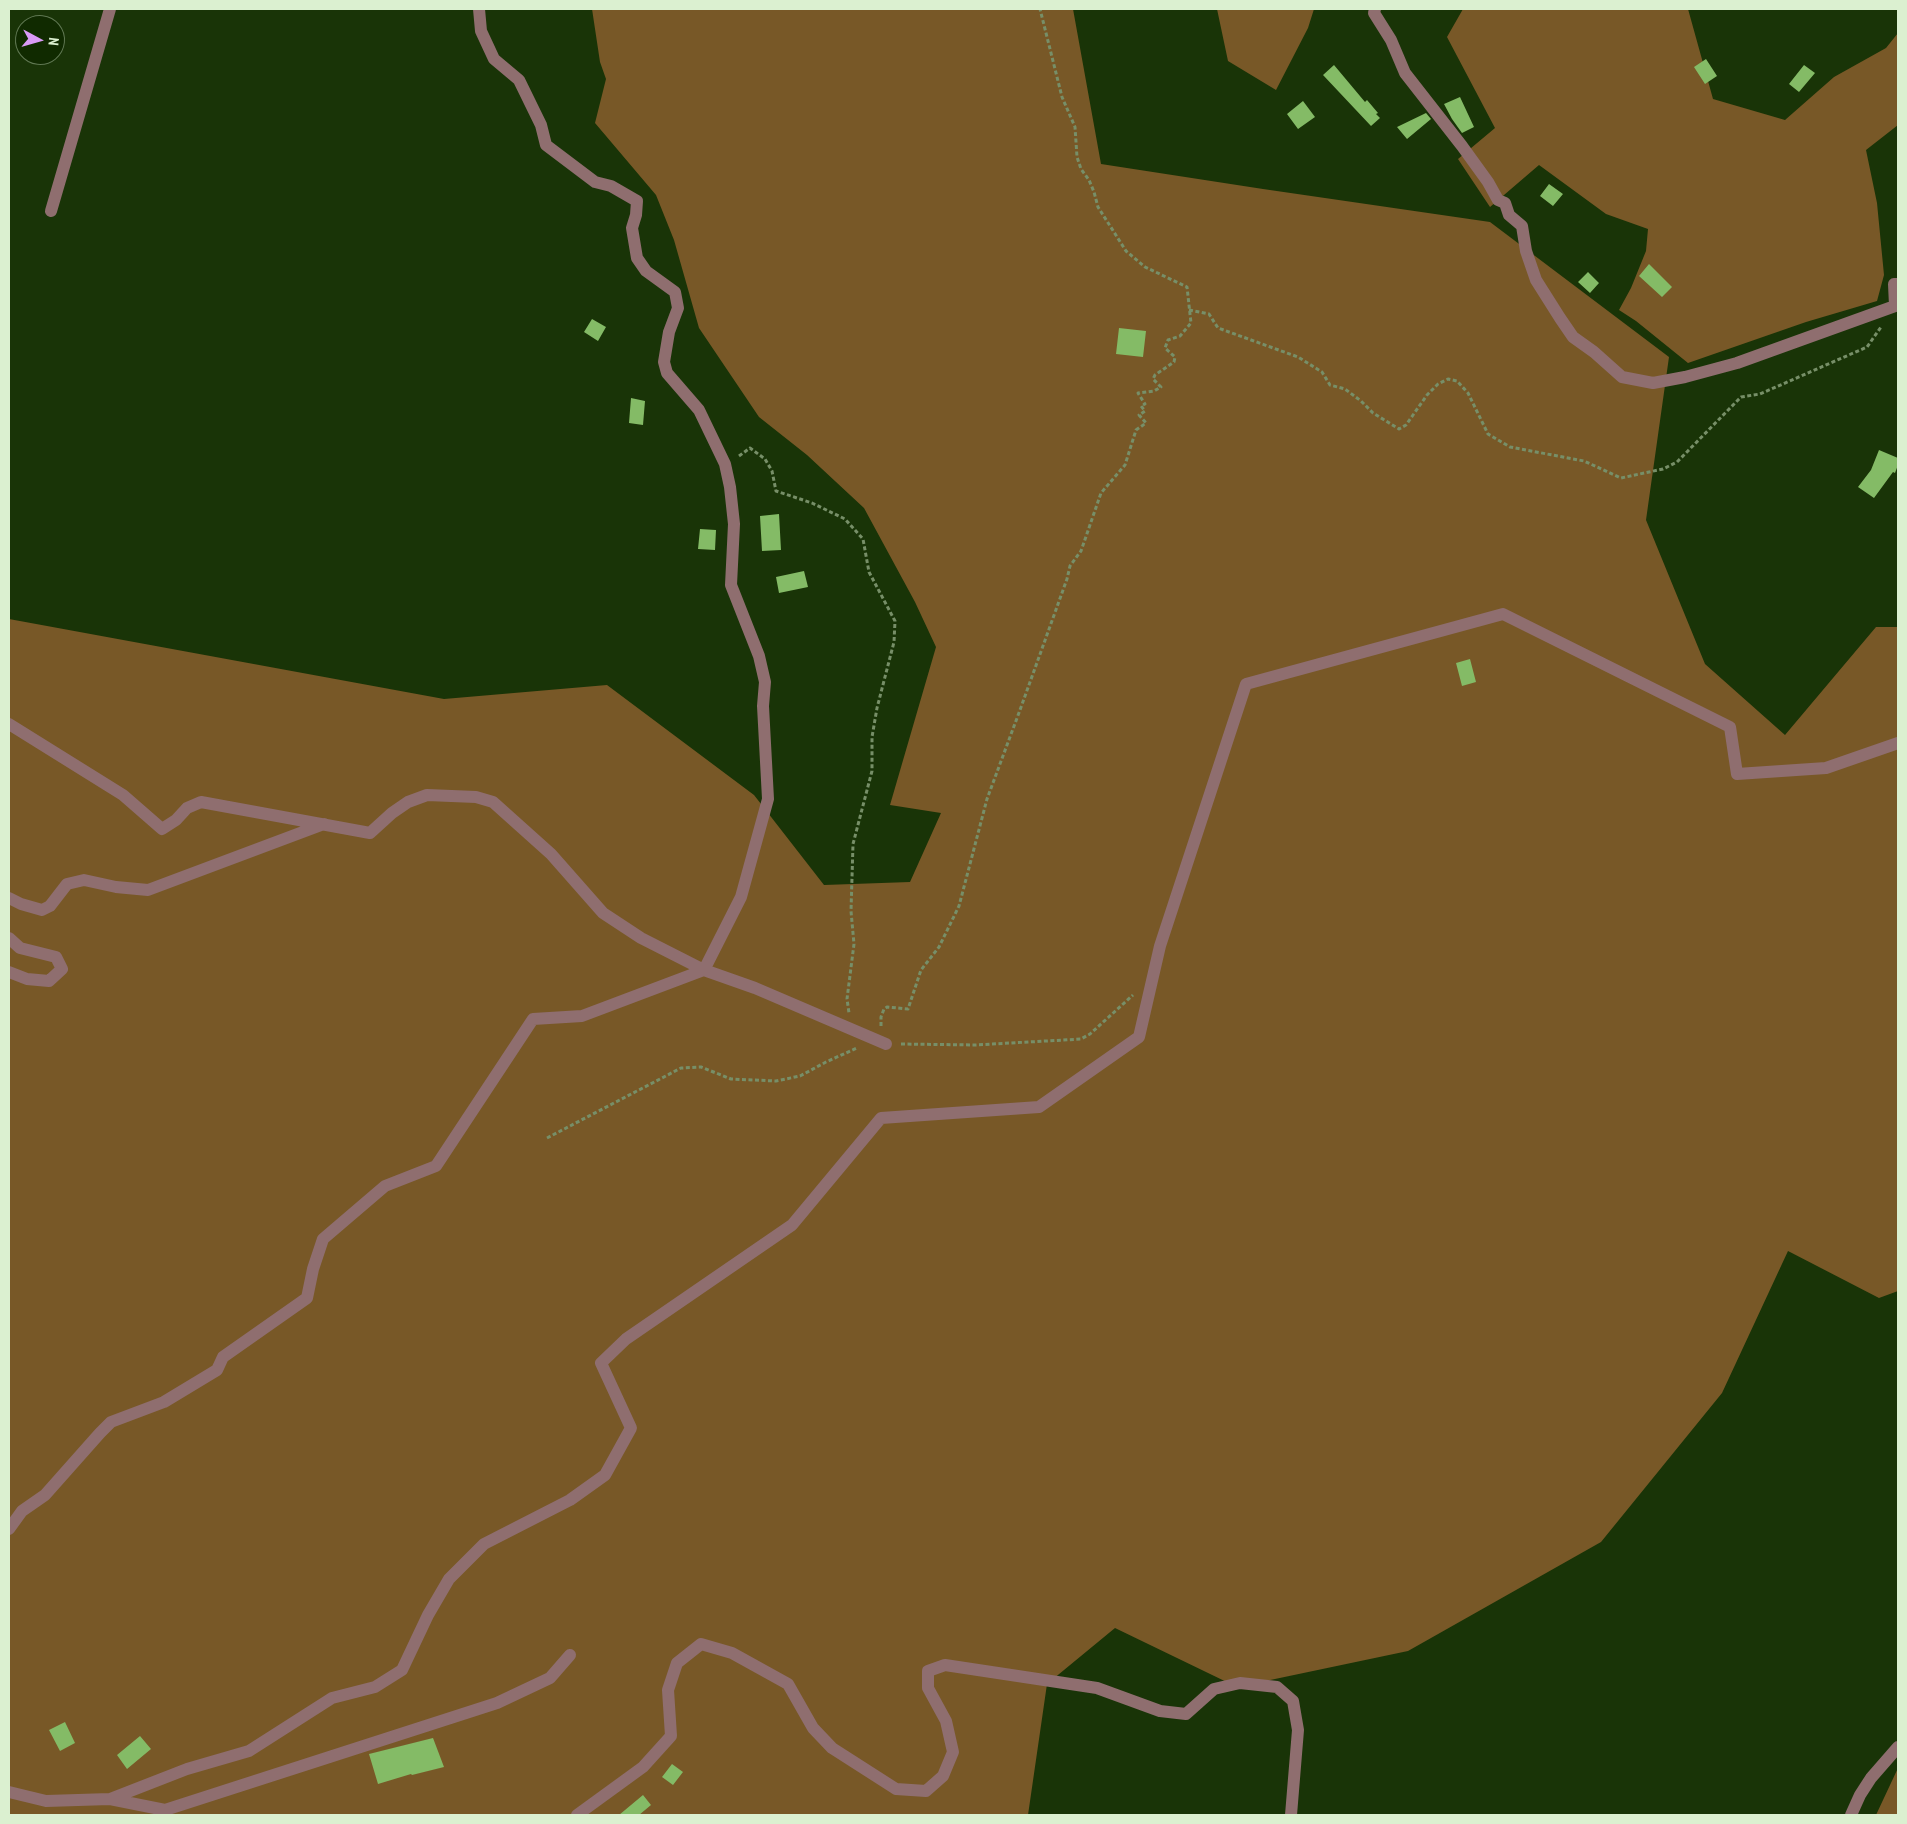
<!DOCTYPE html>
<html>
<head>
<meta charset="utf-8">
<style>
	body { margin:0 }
	#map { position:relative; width:1907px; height:1824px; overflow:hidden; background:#193407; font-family:"PT Sans Narrow",sans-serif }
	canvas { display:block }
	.frame { position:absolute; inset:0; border:10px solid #dbf0d0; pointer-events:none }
	.north { position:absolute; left:15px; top:15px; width:50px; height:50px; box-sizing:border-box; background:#102a00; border:1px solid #617953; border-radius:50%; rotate:96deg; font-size:14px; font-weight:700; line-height:20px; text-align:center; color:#dbf0d0 }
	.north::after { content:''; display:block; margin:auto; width:18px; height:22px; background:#da9af6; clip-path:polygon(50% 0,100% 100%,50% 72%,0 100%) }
</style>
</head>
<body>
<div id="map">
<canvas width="1907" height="1824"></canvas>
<div class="frame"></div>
<div class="north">N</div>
</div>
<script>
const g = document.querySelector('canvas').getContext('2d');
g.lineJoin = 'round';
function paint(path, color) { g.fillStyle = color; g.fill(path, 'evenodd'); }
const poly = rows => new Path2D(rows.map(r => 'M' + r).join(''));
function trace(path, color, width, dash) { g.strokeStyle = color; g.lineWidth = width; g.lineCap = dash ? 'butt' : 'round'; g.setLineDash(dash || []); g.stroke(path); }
const forest = poly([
	[592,9,1073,9,1101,164,1263,189,1490,222,1669,357,1646,520,1705,664,1785,735,1876,627,1898,627,1898,1291,1879,1298,1788,1251,1722,1393,1601,1542,1408,1651,1237,1687,1115,1628,1047,1684,1028,1815,9,1815,9,619,444,699,607,685,754,795,824,885,910,882,941,813,890,805,936,647,915,602,864,508,807,455,759,417,699,328,674,240,656,195,595,123,606,79,600,62],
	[1217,9,1314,9,1308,28,1276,90,1228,61],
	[1463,9,1688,9,1713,99,1785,120,1834,77,1886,48,1898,33,1898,125,1866,150,1877,203,1884,275,1877,301,1806,322,1688,363,1636,321,1619,310,1631,288,1646,251,1648,229,1606,214,1539,165,1490,207,1458,159,1495,128,1447,37],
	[1898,1768,1898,1815,1876,1815]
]);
const building = poly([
	[1706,59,1717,76,1705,84,1694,67],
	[1334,65,1365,102,1367,100,1378,113,1376,114,1380,118,1371,126,1323,75],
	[1804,65,1815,73,1799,92,1789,84],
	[1460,97,1474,127,1462,133,1452,119,1444,104],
	[1303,101,1315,117,1298,129,1287,114],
	[1426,113,1431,119,1407,139,1397,127],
	[1549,184,1563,194,1553,206,1540,196],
	[1649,264,1672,287,1662,297,1639,276],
	[1588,272,1599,283,1590,293,1578,282],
	[592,319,606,327,598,341,584,332],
	[1119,328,1146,331,1143,357,1116,354],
	[631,398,645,401,643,425,629,423],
	[1879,450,1898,458,1898,465,1895,473,1893,472,1874,498,1858,487,1871,470],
	[779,514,781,550,762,551,760,516],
	[700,529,716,530,715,550,698,549],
	[804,571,808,587,779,593,776,577],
	[1470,659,1476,682,1462,686,1456,663],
	[65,1722,75,1743,60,1751,49,1730],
	[140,1736,151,1749,127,1769,117,1755],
	[433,1738,444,1767,412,1775,411,1774,378,1784,369,1754],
	[672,1764,683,1772,673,1785,662,1777],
	[643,1795,651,1805,639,1815,619,1815]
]);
const path = poly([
	[1189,310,1209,314,1218,328,1298,357,1322,372,1330,385,1345,389,1361,401,1373,413,1399,429,1406,425,1427,395,1438,384,1448,379,1457,381,1468,393,1488,434,1510,447,1584,461,1621,478,1663,469,1677,462,1741,397,1760,394,1867,347,1881,327],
	[739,456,750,448,765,459,772,471,776,491,812,503,845,519,863,539,869,572,895,621,894,642,877,708,872,737,872,771,853,844,851,911,854,944,847,999,849,1013],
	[881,1026,881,1017,884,1009,887,1007,908,1009,921,970,939,947,959,906,987,799,1020,710,1067,579,1070,566,1081,551,1101,493,1125,465,1136,430,1146,423,1139,415,1145,411,1141,406,1145,404,1138,393,1154,391,1161,387,1153,379,1155,375,1174,362,1175,357,1165,348,1168,340,1180,336,1191,323,1187,287,1145,267,1126,251,1098,207,1094,192,1089,180,1081,169,1077,157,1075,127,1062,97,1040,9],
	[901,1044,976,1045,1081,1039,1090,1034,1133,995],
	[547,1138,681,1068,701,1067,731,1079,776,1081,800,1076,826,1062,857,1048]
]);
const minor = poly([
	[1375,9,1374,13,1391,40,1405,73,1462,146,1488,182,1498,200,1505,203,1509,215,1522,226,1526,251,1536,280,1560,318,1573,337,1594,352,1622,377,1653,383,1685,377,1737,363,1895,306,1894,284,1898,284],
	[51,211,110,9],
	[9,724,123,795,162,829,176,820,187,808,201,802,370,833,392,813,408,802,427,795,476,797,493,802,551,854,603,913,641,938,704,970,755,988,886,1044],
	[9,898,21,904,42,910,50,906,67,884,84,880,116,887,148,890,324,824],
	[9,938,20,948,56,957,62,969,49,981,27,979,9,972],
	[9,1529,22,1511,45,1495,100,1433,111,1422,164,1402,217,1370,223,1357,307,1298,313,1269,323,1239,385,1186,436,1166,533,1019,582,1016,704,970,741,897,768,799,763,706,765,682,759,656,731,585,734,524,730,487,725,464,699,410,667,373,664,362,669,332,678,308,675,292,646,271,637,258,632,228,636,215,637,201,611,186,595,182,546,145,541,125,519,80,494,59,481,31,479,9],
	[9,1792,46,1801,110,1799,165,1810,497,1703,550,1678,570,1655],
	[110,1799,187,1769,249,1751,332,1698,375,1687,402,1670,428,1615,449,1579,484,1544,570,1500,605,1475,631,1428,601,1363,626,1339,792,1225,881,1118,1039,1107,1139,1037,1160,946,1246,684,1503,614,1730,727,1737,774,1826,768,1898,743],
	[577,1815,643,1767,671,1736,668,1690,677,1663,701,1644,732,1653,788,1684,813,1728,832,1748,896,1789,926,1791,943,1776,953,1752,946,1721,928,1688,928,1671,945,1665,1097,1688,1160,1711,1186,1714,1214,1689,1240,1683,1277,1687,1293,1701,1298,1730,1291,1815],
	[1851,1815,1860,1795,1871,1778,1898,1747]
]);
paint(forest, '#785827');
paint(building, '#84bb66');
trace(path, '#778f68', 3, [4, 2.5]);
trace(minor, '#8f6e6f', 12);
</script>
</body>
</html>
